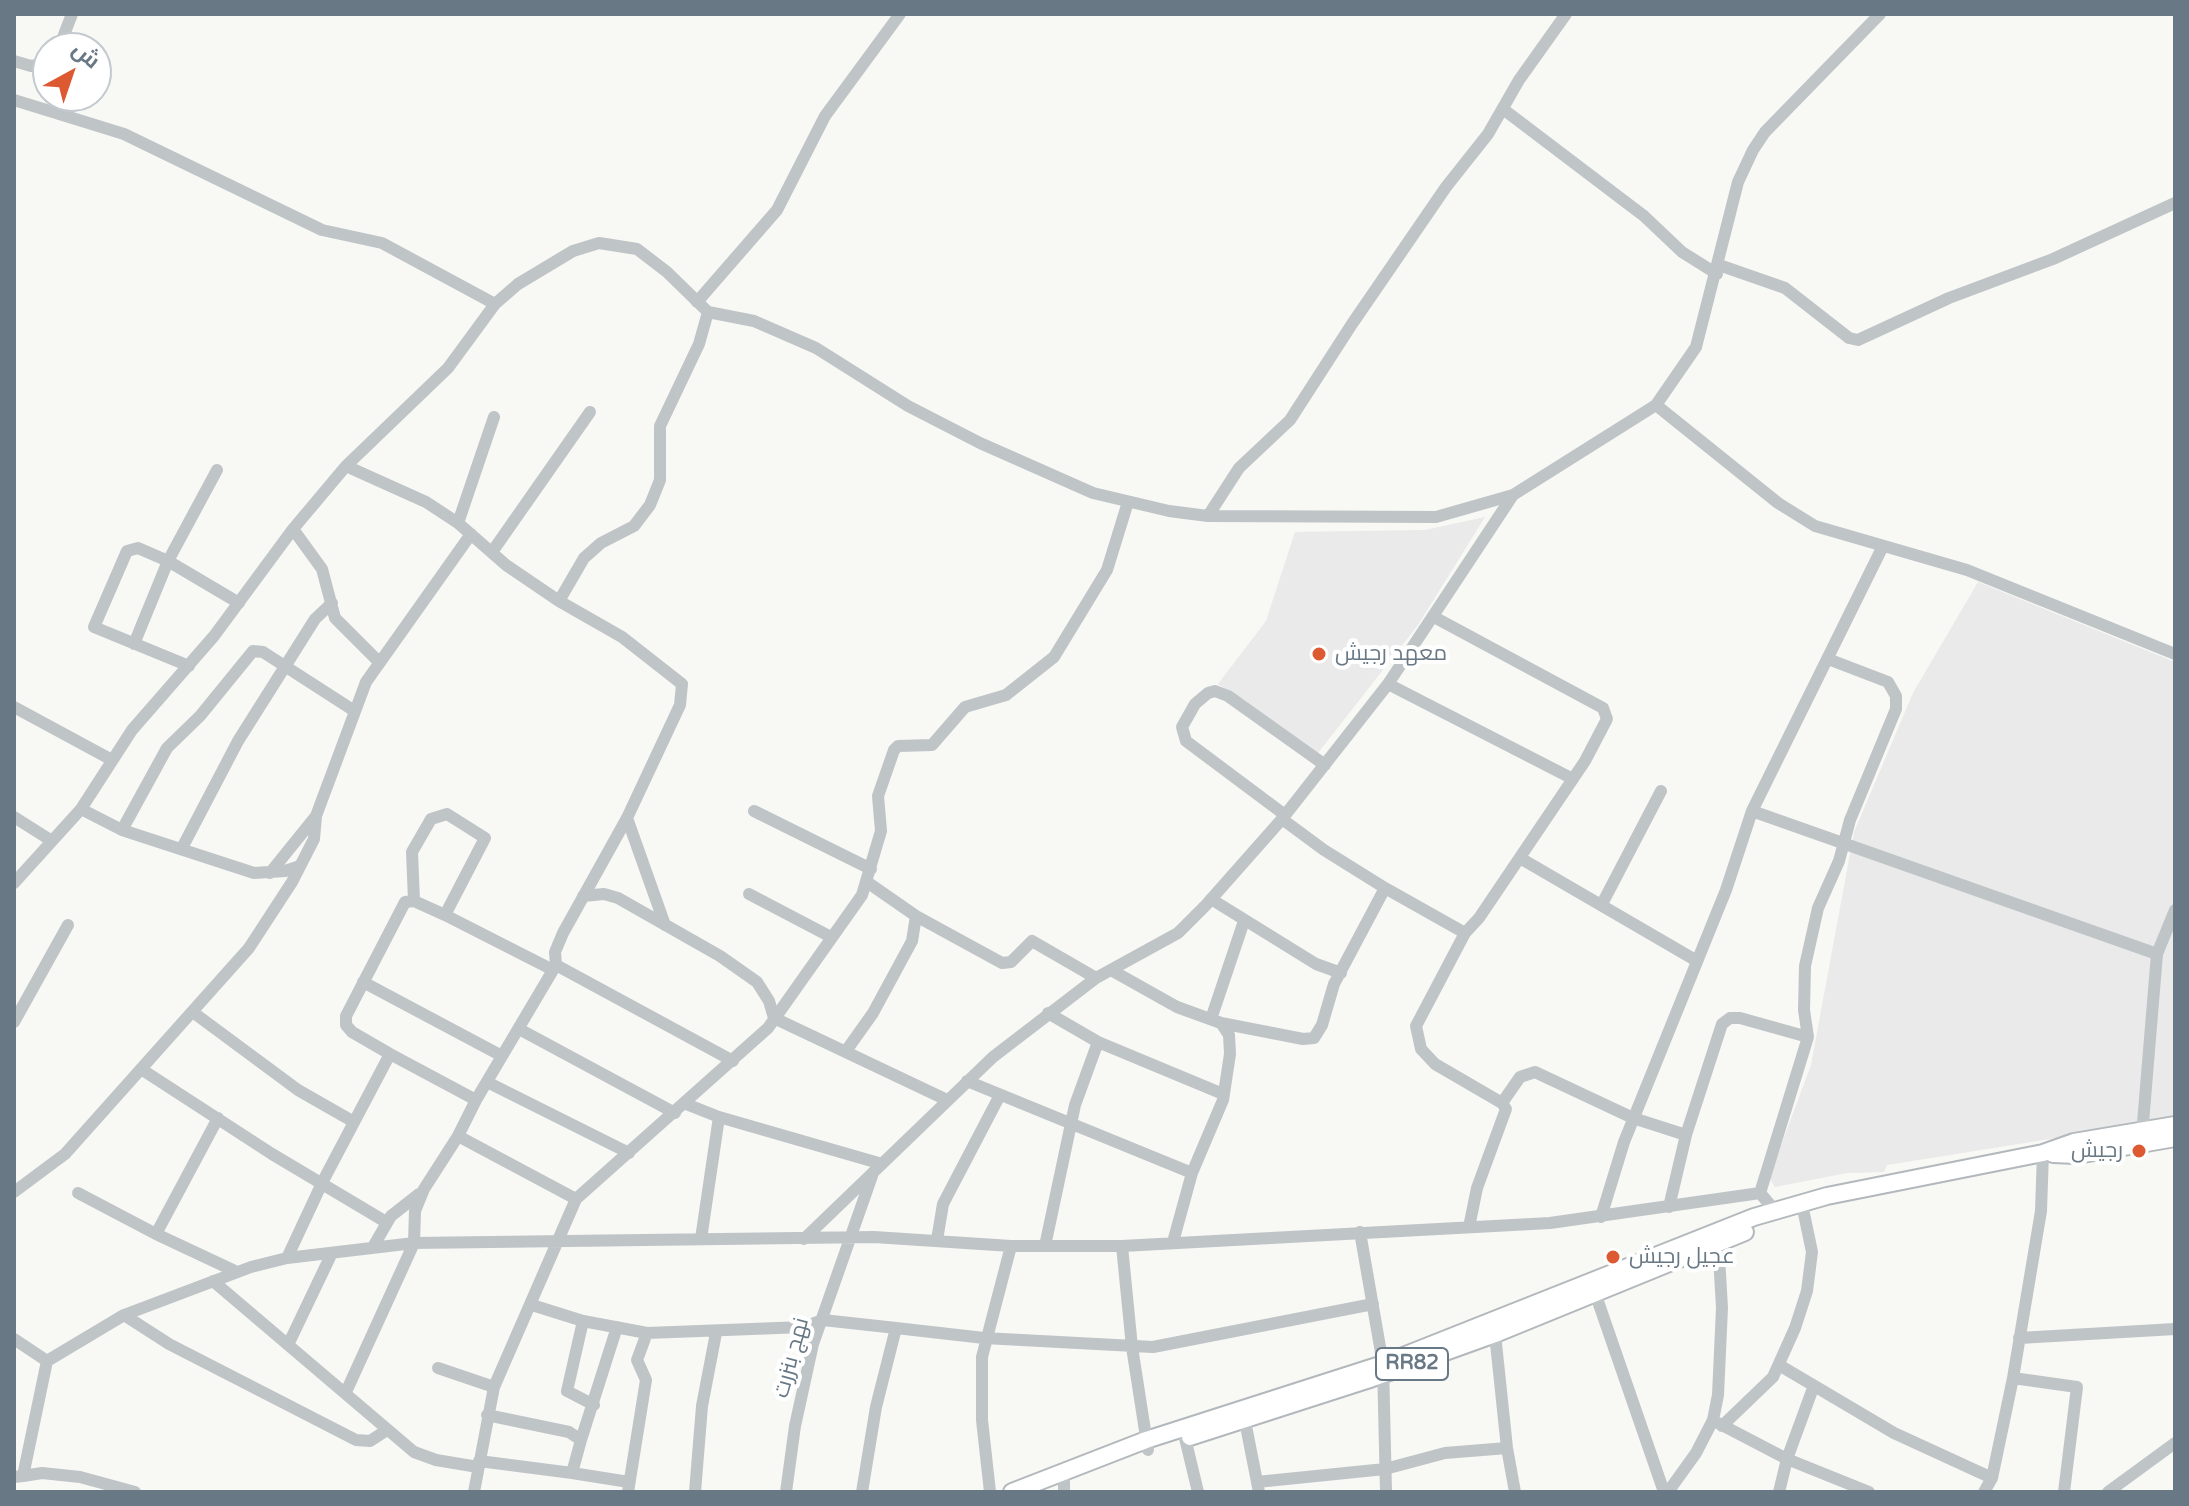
<!DOCTYPE html>
<html>
<head>
<meta charset="utf-8">
<style>
	body { margin:0 }
	#map { position:relative; width:2189px; height:1506px; overflow:hidden; background:#f8f8f5; font-family:"Varela Round",Cairo,sans-serif }
	canvas { display:block }
	.frame { position:absolute; inset:0; border:16px solid #687885; pointer-events:none }
	.north { position:absolute; left:32px; top:32px; width:80px; height:80px; box-sizing:border-box; background:#fff; border:2px solid #c3c9ce; border-radius:50%; rotate:40deg; font-size:22px; font-weight:700; line-height:32px; text-align:center; color:#687885 }
	.north::after { content:''; display:block; margin:auto; width:28px; height:36px; background:#dc5931; clip-path:polygon(50% 0,100% 100%,50% 72%,0 100%) }
</style>
</head>
<body>
<div id="map">
<canvas width="2189" height="1506"></canvas>
<div class="frame"></div>
<div class="north">ش</div>
</div>
<script>
const g = document.querySelector('canvas').getContext('2d');
g.lineJoin = 'round';
function paint(path, color) { g.fillStyle = color; g.fill(path, 'evenodd'); }
const poly = rows => new Path2D(rows.map(r => 'M' + r).join(''));
function trace(path, color, width, dash) { g.strokeStyle = color; g.lineWidth = width; g.lineCap = dash ? 'butt' : 'round'; g.setLineDash(dash || []); g.stroke(path); }
function label(font, color, halo, rows, align = 'center') {
  g.font = font + ' "Varela Round",Cairo,sans-serif'; g.lineWidth = 8; g.setLineDash([]); g.textBaseline = 'middle'; g.strokeStyle = halo; g.fillStyle = color; for (const [text, x, y, turn = 0] of rows) {
    g.save(); g.translate(x, y); g.rotate((+turn || 0) * Math.PI / 180); g.textAlign = isNaN(turn) ? turn : align; if (halo) g.strokeText(text, 0, 0); g.fillText(text, 0, 0); g.restore();
  }
}
const built = poly([
	[1485,517,1418,625,1318,753,1218,684,1266,621,1295,532,1425,530],
	[1978,582,2175,662,2175,1119,1887,1165,1884,1172,1847,1173,1775,1187,1769,1178,1811,1065,1854,832,1913,693]
]);
const minor = poly([
	[59,48,72,14],
	[14,61,31,66,48,63],
	[14,100,124,134,322,230,382,243,495,304],
	[1503,109,1644,216,1682,252,1717,274],
	[1719,265,1785,288,1849,338,1858,340,1949,298,2053,259,2175,203],
	[697,302,777,210,825,116,900,14],
	[1656,405,1778,503,1815,526,1967,570,2175,654],
	[346,466,426,502,458,523,506,565,559,601,622,637,682,684,680,705,627,818,563,933,555,952,556,965],
	[1208,516,1239,468,1290,420,1352,324,1446,187,1488,134,1519,80,1566,14],
	[458,523,494,417],
	[293,529,322,569,335,618,378,661],
	[1883,546,1752,811,2157,954],
	[492,552,590,412],
	[559,601,584,558,601,543,634,526,650,505,660,480,660,426,699,344,708,312],
	[134,644,168,561,217,470],
	[189,666,94,627,127,551,138,548,168,561,239,603],
	[1388,684,1573,779],
	[14,707,112,760],
	[81,809,122,830,254,873,285,871,300,866],
	[754,811,871,869],
	[1285,815,1186,741,1182,727,1195,704,1208,693,1215,691,1228,696,1325,765],
	[14,817,52,841],
	[627,818,665,925],
	[122,830,167,748,200,716,253,651,263,652,353,710],
	[182,848,238,741,315,619,332,603],
	[1520,858,1697,961],
	[270,873,316,816],
	[867,882,916,916,1002,963,1011,962,1032,941,1096,978],
	[14,883,81,809,132,730,214,636,293,529,346,466,448,368,495,304,518,284,573,251,599,243,637,249,667,272,708,312,754,321,816,348,908,406,980,443,1093,493,1169,511,1208,516,1436,517,1513,495,1656,405,1696,347,1738,182,1753,150,1765,132,1880,14],
	[1385,888,1465,933,1479,918,1585,761,1607,719,1603,708,1434,617],
	[749,894,831,937],
	[583,896,604,894,618,898,720,956,757,982,769,1001,774,1018,947,1100],
	[1211,899,1316,964,1341,973],
	[414,901,412,852,431,819,447,814,485,838,445,915],
	[1602,904,1661,791],
	[1465,933,1416,1026,1421,1049,1435,1064,1502,1103,1506,1109,1477,1188,1469,1227],
	[1111,970,1177,1007,1221,1023,1229,1035,1230,1054,1223,1100,1192,1173],
	[363,982,502,1056],
	[194,1013,298,1090,354,1122],
	[1048,1013,1098,1042,1223,1094],
	[1211,1019,1244,921],
	[14,1022,68,925],
	[1221,1023,1303,1039,1314,1038,1322,1025,1334,984,1385,888,1324,850,1282,819],
	[519,1029,675,1113],
	[1808,1037,1804,1010,1805,966,1818,908,1839,861,1850,820,1896,709,1896,696,1888,682,1828,659],
	[846,1051,873,1013,912,941,916,916],
	[390,1054,352,1032,346,1025,346,1016,405,902,414,901,445,915,553,970],
	[141,1069,272,1154,386,1222],
	[967,1081,1192,1173,1173,1242],
	[487,1082,629,1153],
	[476,1100,556,965,733,1061],
	[1502,1103,1520,1077,1535,1072,1633,1118,1686,1135,1669,1207],
	[686,1104,719,1117,701,1239],
	[719,1117,882,1164],
	[218,1118,156,1234,237,1272],
	[1686,1135,1722,1024,1730,1018,1740,1018,1808,1037,1760,1193],
	[2142,1135,2157,954,2175,910],
	[14,1192,65,1154,249,948,292,882,314,839,316,816,366,682,471,534],
	[78,1193,156,1234],
	[1601,1217,1624,1142,1726,890,1752,811],
	[1360,1232,1383,1364,1386,1492],
	[804,1239,993,1057,1096,978,1178,933,1206,905,1282,819,1388,684,1513,495],
	[937,1240,943,1204,1000,1095],
	[1045,1246,1075,1105,1098,1042],
	[1122,1246,1132,1347,1148,1450],
	[373,1247,391,1216,419,1194],
	[287,1258,323,1181,390,1054,476,1100,458,1136],
	[213,1281,414,1452,436,1460,478,1467],
	[1593,1287,1664,1492],
	[532,1305,583,1321,567,1391,594,1405],
	[124,1315,169,1344,356,1440,370,1441,387,1430],
	[583,1321,647,1333],
	[896,1328,984,1338,1153,1347,1373,1304],
	[2019,1338,2175,1329],
	[14,1339,47,1361,23,1476,14,1477],
	[288,1345,331,1255],
	[47,1361,124,1315,251,1267,287,1258,414,1243,874,1237,1011,1246,1122,1246,1550,1223,1760,1193,1777,1213],
	[1779,1365,1894,1433,1992,1478],
	[438,1368,494,1387],
	[2013,1378,2077,1387,2064,1492],
	[1813,1388,1787,1459,1869,1492],
	[346,1392,414,1243,415,1211,424,1189,458,1136,576,1199],
	[1245,1421,1259,1492],
	[1716,1422,1787,1459,1779,1492],
	[1722,1426,1773,1377,1795,1328,1807,1291,1812,1252,1802,1204],
	[1185,1438,1198,1492],
	[581,1440,617,1327],
	[1507,1448,1515,1492],
	[479,1461,572,1473,581,1440,569,1432,487,1415],
	[572,1473,629,1482],
	[23,1476,42,1473,80,1477,135,1492],
	[1064,1481,1064,1492],
	[1257,1482,1385,1469,1445,1453,1507,1448,1495,1334],
	[474,1492,494,1387,576,1199,768,1028,862,895,881,831,878,796,894,750,898,746,932,745,965,707,1006,695,1054,657,1107,570,1128,502],
	[628,1492,646,1380,637,1360,647,1333,804,1327,823,1320,896,1328,876,1407,862,1492],
	[695,1492,702,1406,716,1333],
	[786,1492,795,1426,813,1344,872,1176],
	[990,1492,982,1420,982,1357,1011,1246],
	[1668,1492,1696,1453,1713,1420,1718,1395,1722,1308,1719,1256,1713,1238],
	[1984,1492,1992,1478,2013,1378,2041,1211,2043,1153],
	[2108,1492,2175,1443]
]);
const major = poly([
	[2053,1154,2077,1155,2175,1138],
	[1190,1437,1367,1380,1495,1334,1745,1232],
	[1012,1492,1146,1440,1383,1364,1754,1217,1827,1196,2043,1153,2074,1142,2175,1125]
]);
const markers = [
	[1319,654,8,"#dc5931"],
	[2139,1151,8,"#dc5931"],
	[1613,1257,8,"#dc5931"]
];
const shields = [
	[1412,1364,72]
];
const shieldNames = [
	["RR82",1412,1364]
];
const poiNames = [
	["معهد رجيش",1335,654],
	["رجيش",2123,1151,"right"],
	["عجيل رجيش",1629,1257]
];
const streetNames = [
	["نهج بنزرت",792,1358,-75]
];
paint(built, '#e9eae9');
trace(major, '#b3b8bc', 20);
trace(minor, '#bfc4c7', 12);
trace(major, '#fff', 16);
for (const [x, y, r, color] of markers) { const dot = new Path2D(); dot.arc(x, y, r, 0, 2 * Math.PI); g.fillStyle = color; g.fill(dot); trace(dot, '#fff', 3); }
for (const [x, y, w] of shields) { const box = new Path2D(); box.roundRect(x - w / 2, y - 16, w, 32, 6); g.fillStyle = '#fff'; g.fill(box); trace(box, '#687885', 2); }
label('bold 20px', '#687885', null, shieldNames);
label('22px', '#687885', '#fff', poiNames, 'left');
label('22px', '#687885', '#fff', streetNames);
</script>
</body>
</html>
